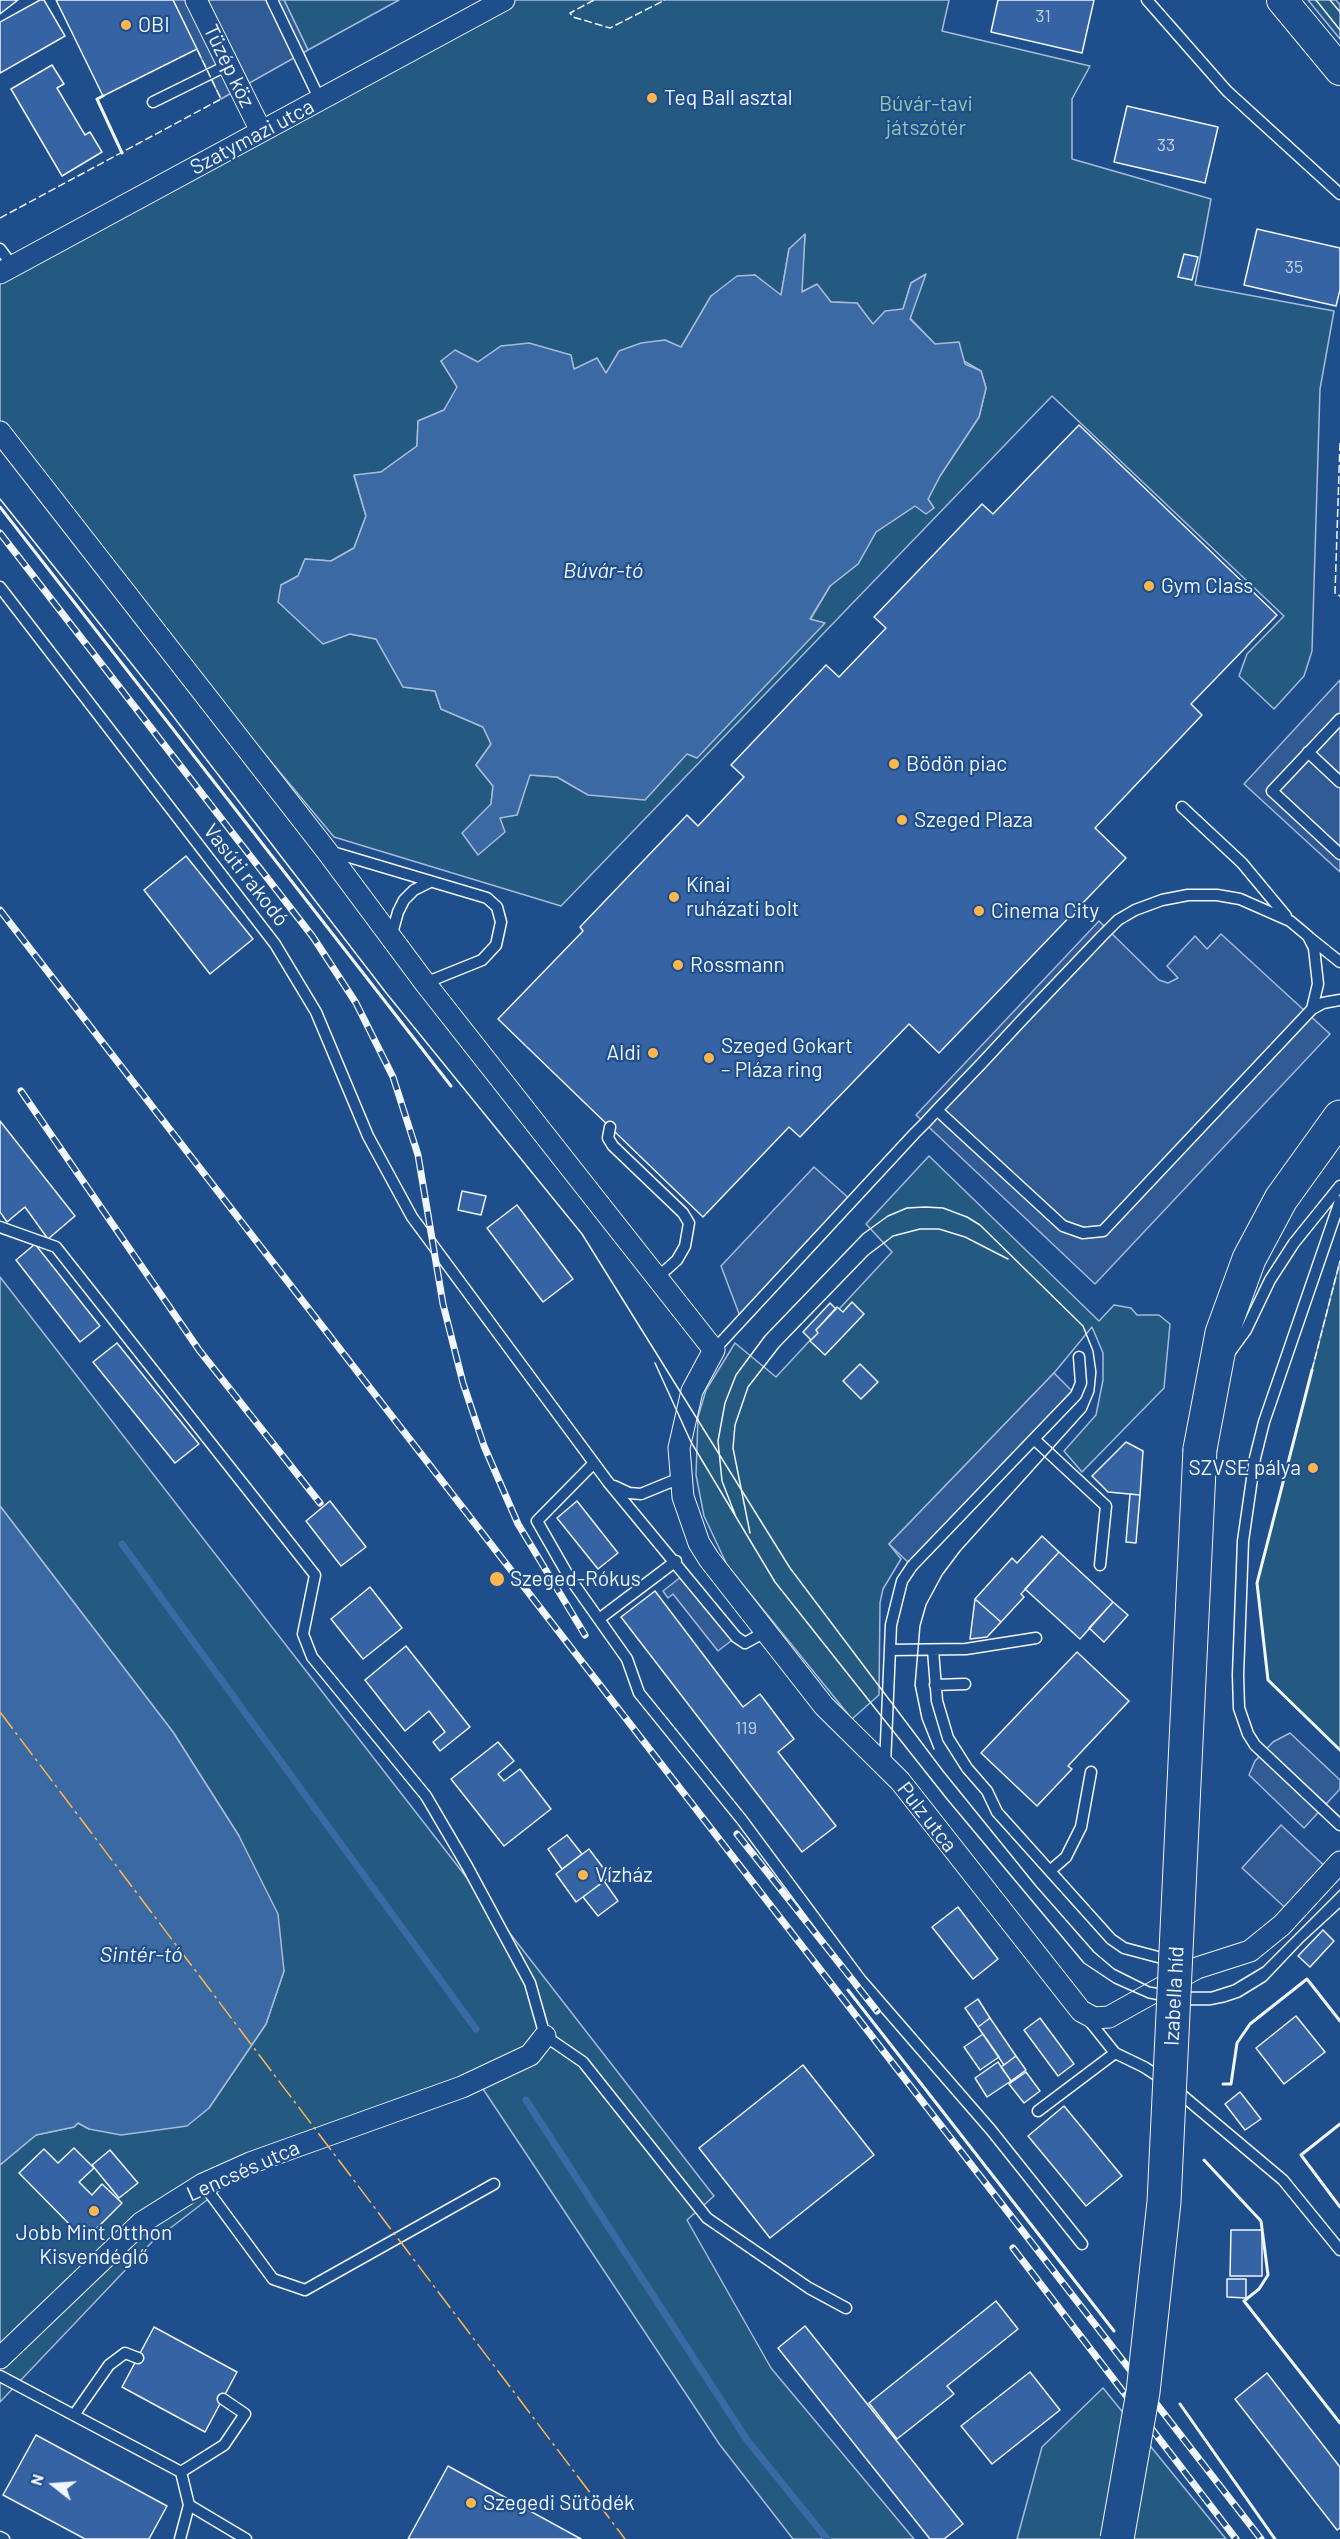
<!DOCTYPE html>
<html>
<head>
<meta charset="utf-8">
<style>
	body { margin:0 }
	#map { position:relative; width:1340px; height:2539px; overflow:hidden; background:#1f4e8c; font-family:Barlow,sans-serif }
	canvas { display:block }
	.north { position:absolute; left:24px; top:2455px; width:60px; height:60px; -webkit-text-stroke:4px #1f4e8c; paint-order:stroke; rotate:287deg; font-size:16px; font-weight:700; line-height:24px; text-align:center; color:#f2f6ff }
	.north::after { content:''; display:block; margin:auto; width:21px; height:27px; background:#f2f6ff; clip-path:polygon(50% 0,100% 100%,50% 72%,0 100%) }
</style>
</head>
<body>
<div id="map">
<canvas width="1340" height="2539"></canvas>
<div class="north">N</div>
</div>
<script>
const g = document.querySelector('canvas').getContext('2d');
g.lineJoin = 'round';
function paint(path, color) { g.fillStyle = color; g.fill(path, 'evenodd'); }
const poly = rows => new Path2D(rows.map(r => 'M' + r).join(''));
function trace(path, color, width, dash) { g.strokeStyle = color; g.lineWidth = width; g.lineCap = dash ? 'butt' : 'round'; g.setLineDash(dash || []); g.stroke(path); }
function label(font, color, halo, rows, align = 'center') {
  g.font = font + ' Barlow,sans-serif'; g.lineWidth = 4.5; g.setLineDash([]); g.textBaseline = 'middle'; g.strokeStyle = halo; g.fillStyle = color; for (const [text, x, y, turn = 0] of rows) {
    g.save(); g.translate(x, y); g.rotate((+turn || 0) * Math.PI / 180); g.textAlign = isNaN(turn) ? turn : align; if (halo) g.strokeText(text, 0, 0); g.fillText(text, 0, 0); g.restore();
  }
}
const green = poly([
	[284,0,399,0,308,50,284,0],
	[504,0,949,0,942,31,1090,66,1072,99,1072,159,1211,199,1195,285,1334,311,1320,389,1312,651,1304,676,1274,709,1239,676,1247,654,1284,616,1052,396,561,906,334,837,51,498,0,432,0,273,504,0],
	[805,235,801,292,817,285,831,302,857,303,873,325,903,309,911,283,925,275,910,318,935,344,981,371,986,388,979,417,940,476,928,499,934,508,915,506,876,532,858,564,830,586,810,620,824,623,688,753,589,795,557,777,529,775,517,815,499,817,491,805,493,786,476,765,491,744,483,727,441,709,435,691,403,687,376,639,350,634,281,585,298,576,305,559,331,561,354,548,366,516,354,476,381,472,417,446,418,421,444,410,458,387,441,361,478,362,501,346,573,369,605,374,681,348,711,296,755,275,781,296,789,249,805,235],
	[1308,0,1336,0,1340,5,1340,39,1308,0],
	[929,1156,1099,1321,1114,1305,1131,1308,1137,1315,1159,1315,1170,1324,1164,1388,1082,1472,1064,1451,1096,1415,1103,1380,1103,1353,1092,1327,1054,1373,889,1544,901,1559,883,1589,880,1603,879,1695,852,1719,727,1565,704,1516,696,1475,698,1417,706,1390,735,1343,776,1377,892,1252,866,1224,929,1156],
	[1340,1261,1340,1750,1268,1680,1257,1583,1340,1261],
	[0,1277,714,2196,687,2220,771,2368,914,2539,793,2539,720,2445,481,2086,232,2181,152,2242,0,2402,0,2165,36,2135,74,2127,78,2123,89,2129,187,2125,209,2108,266,2024,284,1971,239,1836,173,1732,0,1506,0,1277],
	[1103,2388,1226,2539,1017,2539,1042,2447,1103,2388]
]);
const parking = poly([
	[173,0,284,0,308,50,221,99,173,0],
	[1340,680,1340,872,1244,784,1340,680],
	[1099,921,1159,980,1168,983,1178,978,1167,966,1195,936,1207,949,1221,934,1330,1034,1095,1284,916,1115,1099,921],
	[814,1167,852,1201,741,1319,721,1266,814,1167],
	[1054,1373,1076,1395,912,1566,889,1544,1054,1373],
	[686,1573,736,1637,718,1651,673,1594,668,1598,663,1591,686,1573],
	[1290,1733,1340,1780,1340,1789,1304,1828,1249,1775,1255,1761,1273,1742,1290,1733],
	[1281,1825,1331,1872,1292,1914,1242,1868,1281,1825]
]);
const water = poly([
	[805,234,802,292,817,284,831,302,857,303,873,324,885,311,903,309,911,283,926,274,910,319,935,344,959,342,965,364,981,371,986,388,979,417,940,476,928,499,934,508,926,514,915,506,876,532,858,564,830,586,810,619,825,623,697,758,687,754,645,800,588,795,557,777,530,775,517,815,500,818,505,832,478,855,462,833,491,804,493,786,476,765,491,744,483,727,441,709,435,691,403,687,376,639,350,634,323,644,278,602,281,585,298,576,305,559,331,561,354,548,366,516,354,475,381,472,417,446,418,421,444,410,457,387,441,361,455,350,478,362,501,346,529,343,571,355,574,369,597,358,606,373,619,351,641,343,665,340,681,347,711,296,737,276,755,275,781,295,789,249,805,234],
	[0,1506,173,1732,239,1836,278,1914,284,1971,266,2024,209,2108,187,2126,121,2135,89,2129,78,2123,74,2127,36,2135,0,2165,0,1506]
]);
const stream = poly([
	[122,1544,476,2029],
	[526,2100,747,2440,827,2539]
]);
const building = poly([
	[0,0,18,0,0,14,0,0],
	[40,0,44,0,65,36,0,73,0,22,40,0],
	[56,0,173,0,197,49,103,96,56,0],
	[998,0,1094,0,1082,53,991,32,998,0],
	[52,65,64,84,57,88,85,135,90,132,102,152,62,176,11,89,52,65],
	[1127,106,1218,127,1205,183,1114,162,1127,106],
	[1257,229,1340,248,1340,290,1336,306,1244,285,1257,229],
	[1184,254,1198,257,1192,280,1178,277,1184,254],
	[1079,425,1277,615,1191,704,1202,715,1095,828,1126,858,939,1053,909,1024,800,1137,789,1127,703,1217,498,1019,583,931,580,927,687,815,698,826,744,777,731,765,826,665,839,677,886,628,874,617,982,504,993,514,1079,425],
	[186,856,253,939,210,974,144,890,186,856],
	[0,1121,75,1216,48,1239,25,1207,7,1222,0,1212,0,1121],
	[462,1191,486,1196,481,1215,458,1210,462,1191],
	[517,1205,573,1279,543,1302,487,1228,517,1205],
	[35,1244,100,1326,80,1342,16,1260,35,1244],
	[852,1302,864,1314,825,1355,810,1341,818,1333,816,1330,837,1307,843,1312,852,1302],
	[830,1303,836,1309,816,1330,818,1333,811,1340,803,1332,830,1303],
	[117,1343,199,1444,175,1463,93,1362,117,1343],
	[860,1364,878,1382,861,1399,843,1381,860,1364],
	[1126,1442,1143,1451,1140,1495,1108,1492,1092,1476,1126,1442],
	[1130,1494,1140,1495,1136,1543,1126,1542,1130,1494],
	[330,1501,366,1547,341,1566,306,1521,330,1501],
	[577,1501,618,1553,598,1569,557,1518,577,1501],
	[1042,1536,1059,1552,1021,1594,1024,1597,1001,1622,975,1599,1012,1558,1017,1563,1042,1536],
	[1059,1552,1113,1602,1080,1639,1025,1589,1059,1552],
	[370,1587,402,1628,363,1659,331,1619,370,1587],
	[655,1591,743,1707,760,1694,794,1739,778,1752,836,1826,802,1852,621,1617,655,1591],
	[975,1599,1001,1622,987,1637,970,1639,975,1599],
	[1113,1602,1128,1615,1104,1642,1089,1628,1113,1602],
	[406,1646,470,1727,440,1751,433,1742,445,1732,429,1711,405,1731,365,1680,406,1646],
	[1077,1652,1129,1701,1068,1766,1072,1769,1037,1806,981,1753,1077,1652],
	[498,1742,514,1761,498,1774,504,1781,520,1769,551,1809,504,1846,451,1779,498,1742],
	[567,1835,582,1854,562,1869,548,1849,567,1835],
	[589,1849,610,1877,576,1902,556,1874,589,1849],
	[604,1881,618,1901,598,1916,583,1897,604,1881],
	[958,1907,998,1959,973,1979,932,1927,958,1907],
	[1323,1930,1334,1941,1310,1967,1298,1956,1323,1930],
	[978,1999,990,2018,978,2027,965,2008,978,1999],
	[1296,2016,1325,2052,1284,2084,1256,2048,1296,2016],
	[990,2018,1016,2056,1004,2065,978,2027,990,2018],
	[1040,2018,1074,2064,1058,2076,1024,2030,1040,2018],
	[983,2034,999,2057,980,2070,964,2047,983,2034],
	[1016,2056,1026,2070,1011,2081,1001,2067,1016,2056],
	[998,2062,1011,2081,987,2097,975,2078,998,2062],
	[803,2065,874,2155,770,2238,699,2148,803,2065],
	[1026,2072,1040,2091,1024,2103,1009,2084,1026,2072],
	[1240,2092,1261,2119,1245,2130,1225,2104,1240,2092],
	[1064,2106,1122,2176,1086,2206,1028,2136,1064,2106],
	[74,2148,94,2168,79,2182,92,2195,102,2184,122,2203,85,2240,19,2173,44,2149,58,2163,74,2148],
	[110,2150,138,2183,119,2198,92,2165,110,2150],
	[1231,2230,1262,2230,1262,2276,1230,2276,1231,2230],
	[1227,2279,1246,2279,1246,2298,1227,2297,1227,2279],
	[996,2301,1018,2329,947,2386,954,2394,897,2439,869,2403,996,2301],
	[805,2326,963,2524,944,2539,930,2539,778,2348,805,2326],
	[154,2327,237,2372,205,2432,122,2387,154,2327],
	[1030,2372,1060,2410,992,2464,961,2426,1030,2372],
	[1267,2373,1340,2467,1340,2528,1337,2530,1235,2399,1267,2373],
	[36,2435,167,2506,149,2539,85,2539,3,2495,36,2435],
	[448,2466,581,2539,408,2539,448,2466]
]);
const service = poly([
	[272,0,320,100],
	[1147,0,1227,91,1340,194],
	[153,102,228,65],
	[0,249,12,265],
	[0,587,275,944,316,1012,368,1136,412,1217,608,1482,736,1637,745,1643,765,1632],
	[1340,719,1272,791,1340,854],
	[1308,752,1340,782],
	[1182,807,1242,863,1286,916],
	[329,851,487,898,497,907,501,922,496,945,482,960,425,983],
	[391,937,398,912,404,900,414,890,430,882],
	[1310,938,1340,962],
	[1312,1009,1323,1003,1340,1000],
	[610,1127,608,1138,613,1146,683,1213,689,1223,685,1246,677,1260,658,1277],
	[1340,1201,1264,1422,1255,1458,1243,1541,1238,1675,1239,1708,1248,1734,1255,1745,1340,1825],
	[0,1227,56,1247,315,1575,303,1634,312,1657,426,1796,467,1866,530,1983,545,2036,583,2062,707,2218,809,2288,846,2308],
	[714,1350,915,1133,925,1123,937,1110,982,1063,1021,1021,1102,936,1118,920,1135,910,1162,900,1188,895,1217,895,1240,899,1290,921,1308,936,1314,948,1318,984,1312,1009,1103,1231,1083,1233,1063,1226,937,1110],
	[1230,1352,1246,1330,1270,1280,1294,1243,1340,1186],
	[1034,1439,1106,1506,1100,1565],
	[594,1463,537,1521,569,1577,627,1659,639,1693,742,1820,860,1979,991,2130,1082,2244],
	[614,1486,629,1493,641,1494,680,1478],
	[599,1619,676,1561],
	[890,1650,966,1649,1036,1638],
	[933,1650,937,1701,948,1738,967,1768,987,1791,997,1812,1111,1939,1124,1948,1173,1961],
	[935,1685,965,1684],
	[885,1765,891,1625,902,1581,912,1566,1076,1395,1081,1383,1079,1357],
	[1051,1870,1066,1857,1081,1827,1091,1772],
	[1087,2018,1115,2053,1144,2067,1164,2080],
	[1176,2090,1283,2180,1340,2250],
	[1038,2111,1115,2053],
	[203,2184,273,2279,305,2290,494,2184],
	[0,2376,181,2472,189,2505,180,2539],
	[74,2415,109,2365,125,2353,138,2358],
	[181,2472,224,2445,245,2414,223,2399],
	[189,2505,246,2539],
	[0,2537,4,2539]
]);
const minor = poly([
	[196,0,261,131],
	[0,273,504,0],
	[0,432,326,850,425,983,714,1350,692,1391,679,1448,683,1497,699,1543,709,1559,824,1706,900,1781,1081,2011,1094,2018,1109,2017,1197,1968,1250,1951,1282,1925,1340,1862],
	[0,2358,141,2223,203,2184,250,2163,462,2087,530,2055,545,2036]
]);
const secondary = poly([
	[1282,0,1340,70]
]);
const primary = poly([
	[1200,1449,1222,1333,1249,1259,1281,1199,1340,1117]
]);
const tram = poly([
	[1316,0,1340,30],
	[1330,0,1340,12],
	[0,499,166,707,387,994,582,1234,790,1568,943,1771,1036,1886,1094,1952,1114,1969,1150,1987,1184,1992,1211,1992,1233,1985,1263,1967,1340,1890],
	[655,1363,691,1442,775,1582,947,1799,1084,1963,1114,1983,1148,1998,1182,2005,1210,2005,1225,2002,1240,1997,1266,1981,1303,1942,1340,1908],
	[736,1517,722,1481,718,1441,725,1403,736,1375,765,1336,863,1234,888,1216,907,1208,925,1207,943,1208,967,1217,980,1225,1083,1326,1093,1351,1096,1372,1094,1392,1086,1411,960,1551,942,1575,926,1605,920,1626,915,1685,922,1719,934,1749],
	[750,1533,733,1448,735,1425,748,1387,779,1347,868,1255,893,1236,920,1229,939,1229,965,1237,1008,1259]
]);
const rail = poly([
	[0,533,313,937,356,1003,393,1077,418,1155,443,1304,463,1383,484,1446,518,1524,585,1635],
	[0,910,1261,2539],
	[21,1091,199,1350,320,1503],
	[737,1834,877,2011],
	[1013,2248,1236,2539]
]);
const primaryBridge = poly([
	[1117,2539,1143,2392,1164,2202,1200,1449]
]);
const fence = poly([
	[594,0,570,13,573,17,610,28,665,0],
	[0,218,221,99,197,49],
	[1340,443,1335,593,1340,596],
	[1312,1370,1340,1261]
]);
const wall = poly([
	[103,96,97,99,122,153],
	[0,507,451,1086],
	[1312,1370,1257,1583,1268,1680,1340,1750],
	[848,1990,1114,2331],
	[1223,2084,1231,2084,1237,2043,1250,2024,1307,1979,1340,2021],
	[1340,2124,1301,2155,1340,2207],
	[1204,2160,1261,2221,1268,2275,1259,2289,1244,2301,1340,2423],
	[1180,2404,1275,2539]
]);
const power = poly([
	[0,1712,625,2539]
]);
const markers = [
	[126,25,6,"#ffb74d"],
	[652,98,6,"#ffb74d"],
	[1149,586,6,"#ffb74d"],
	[894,764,6,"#ffb74d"],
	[902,820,6,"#ffb74d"],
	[674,897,6,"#ffb74d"],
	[979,911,6,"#ffb74d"],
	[678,965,6,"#ffb74d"],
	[653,1053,6,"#ffb74d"],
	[709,1058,6,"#ffb74d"],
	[1313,1468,6,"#ffb74d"],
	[497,1579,8,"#ffb74d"],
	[583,1875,6,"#ffb74d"],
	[94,2211,6,"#ffb74d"],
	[471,2503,6,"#ffb74d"]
];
const numberNames = [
	["31",1043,16],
	["33",1166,145],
	["35",1294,267],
	["119",746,1728]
];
const poiNames = [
	["OBI",138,25],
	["Teq Ball asztal",664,98],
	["Gym Class",1161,586],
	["Bödön piac",906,764],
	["Szeged Plaza",914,820],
	["Kínai",686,885],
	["ruházati bolt",686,909],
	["Cinema City",991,911],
	["Rossmann",690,965],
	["Szeged Gokart",721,1046],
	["– Pláza ring",721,1070],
	["Aldi",641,1053,"right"],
	["SZVSE pálya",1301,1468,"right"],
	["Szeged-Rókus",510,1579],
	["Vízház",595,1875],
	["Jobb Mint Otthon",94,2233,"center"],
	["Kisvendéglő",94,2257,"center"],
	["Szegedi Sütödék",483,2503]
];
const streetNames = [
	["Tüzép köz",229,66,64],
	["Szatymazi utca",252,137,-28],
	["Vasúti rakodó",246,875,52],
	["Pulz utca",927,1817,52],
	["Izabella híd",1174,1996,-87],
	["Lencsés utca",243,2171,-24]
];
const parkNames = [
	["Búvár-tavi",926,104],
	["játszótér",926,128]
];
const waterNames = [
	["Búvár-tó",603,571],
	["Sintér-tó",141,1955]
];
paint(green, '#245a82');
trace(green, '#a8bbd7', 1.5);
paint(parking, '#305b95');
trace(parking, '#a8bbd7', 1.5);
paint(water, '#3b69a3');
trace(water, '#a8bbd7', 1.5);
trace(stream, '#3b69a3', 7);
paint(building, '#3563a3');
trace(building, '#f2f6ff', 1.5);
trace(service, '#f2f6ff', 13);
trace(minor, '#f2f6ff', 23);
trace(secondary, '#f2f6ff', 32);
trace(primary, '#f2f6ff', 35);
trace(service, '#1f4e8c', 10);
trace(minor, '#1f4e8c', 21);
trace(secondary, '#1f4e8c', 30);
trace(primary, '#1f4e8c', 33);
trace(tram, '#f2f6ff', 1.5);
trace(rail, '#f2f6ff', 7);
trace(rail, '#1f4e8c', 4.5, [14]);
trace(primaryBridge, '#f2f6ff', 35, []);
trace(primaryBridge, '#1f4e8c', 33);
trace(fence, '#f2f6ff', 1.5, [8, 3]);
trace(wall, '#f2f6ff', 3);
trace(power, '#ffb74d', 1.5, [21, 4.5, 3, 4.5]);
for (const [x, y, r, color] of markers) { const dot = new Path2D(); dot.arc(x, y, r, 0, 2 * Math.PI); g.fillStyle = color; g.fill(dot); trace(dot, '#1f4e8c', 2); }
label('18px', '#c3d1e8', null, numberNames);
label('21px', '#f2f6ff', '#1f4e8c', poiNames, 'left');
label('21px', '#f2f6ff', '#1f4e8c', streetNames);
label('21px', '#97c8a6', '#1f4e8c', parkNames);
label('italic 22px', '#f2f6ff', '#1f4e8c', waterNames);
</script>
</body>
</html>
